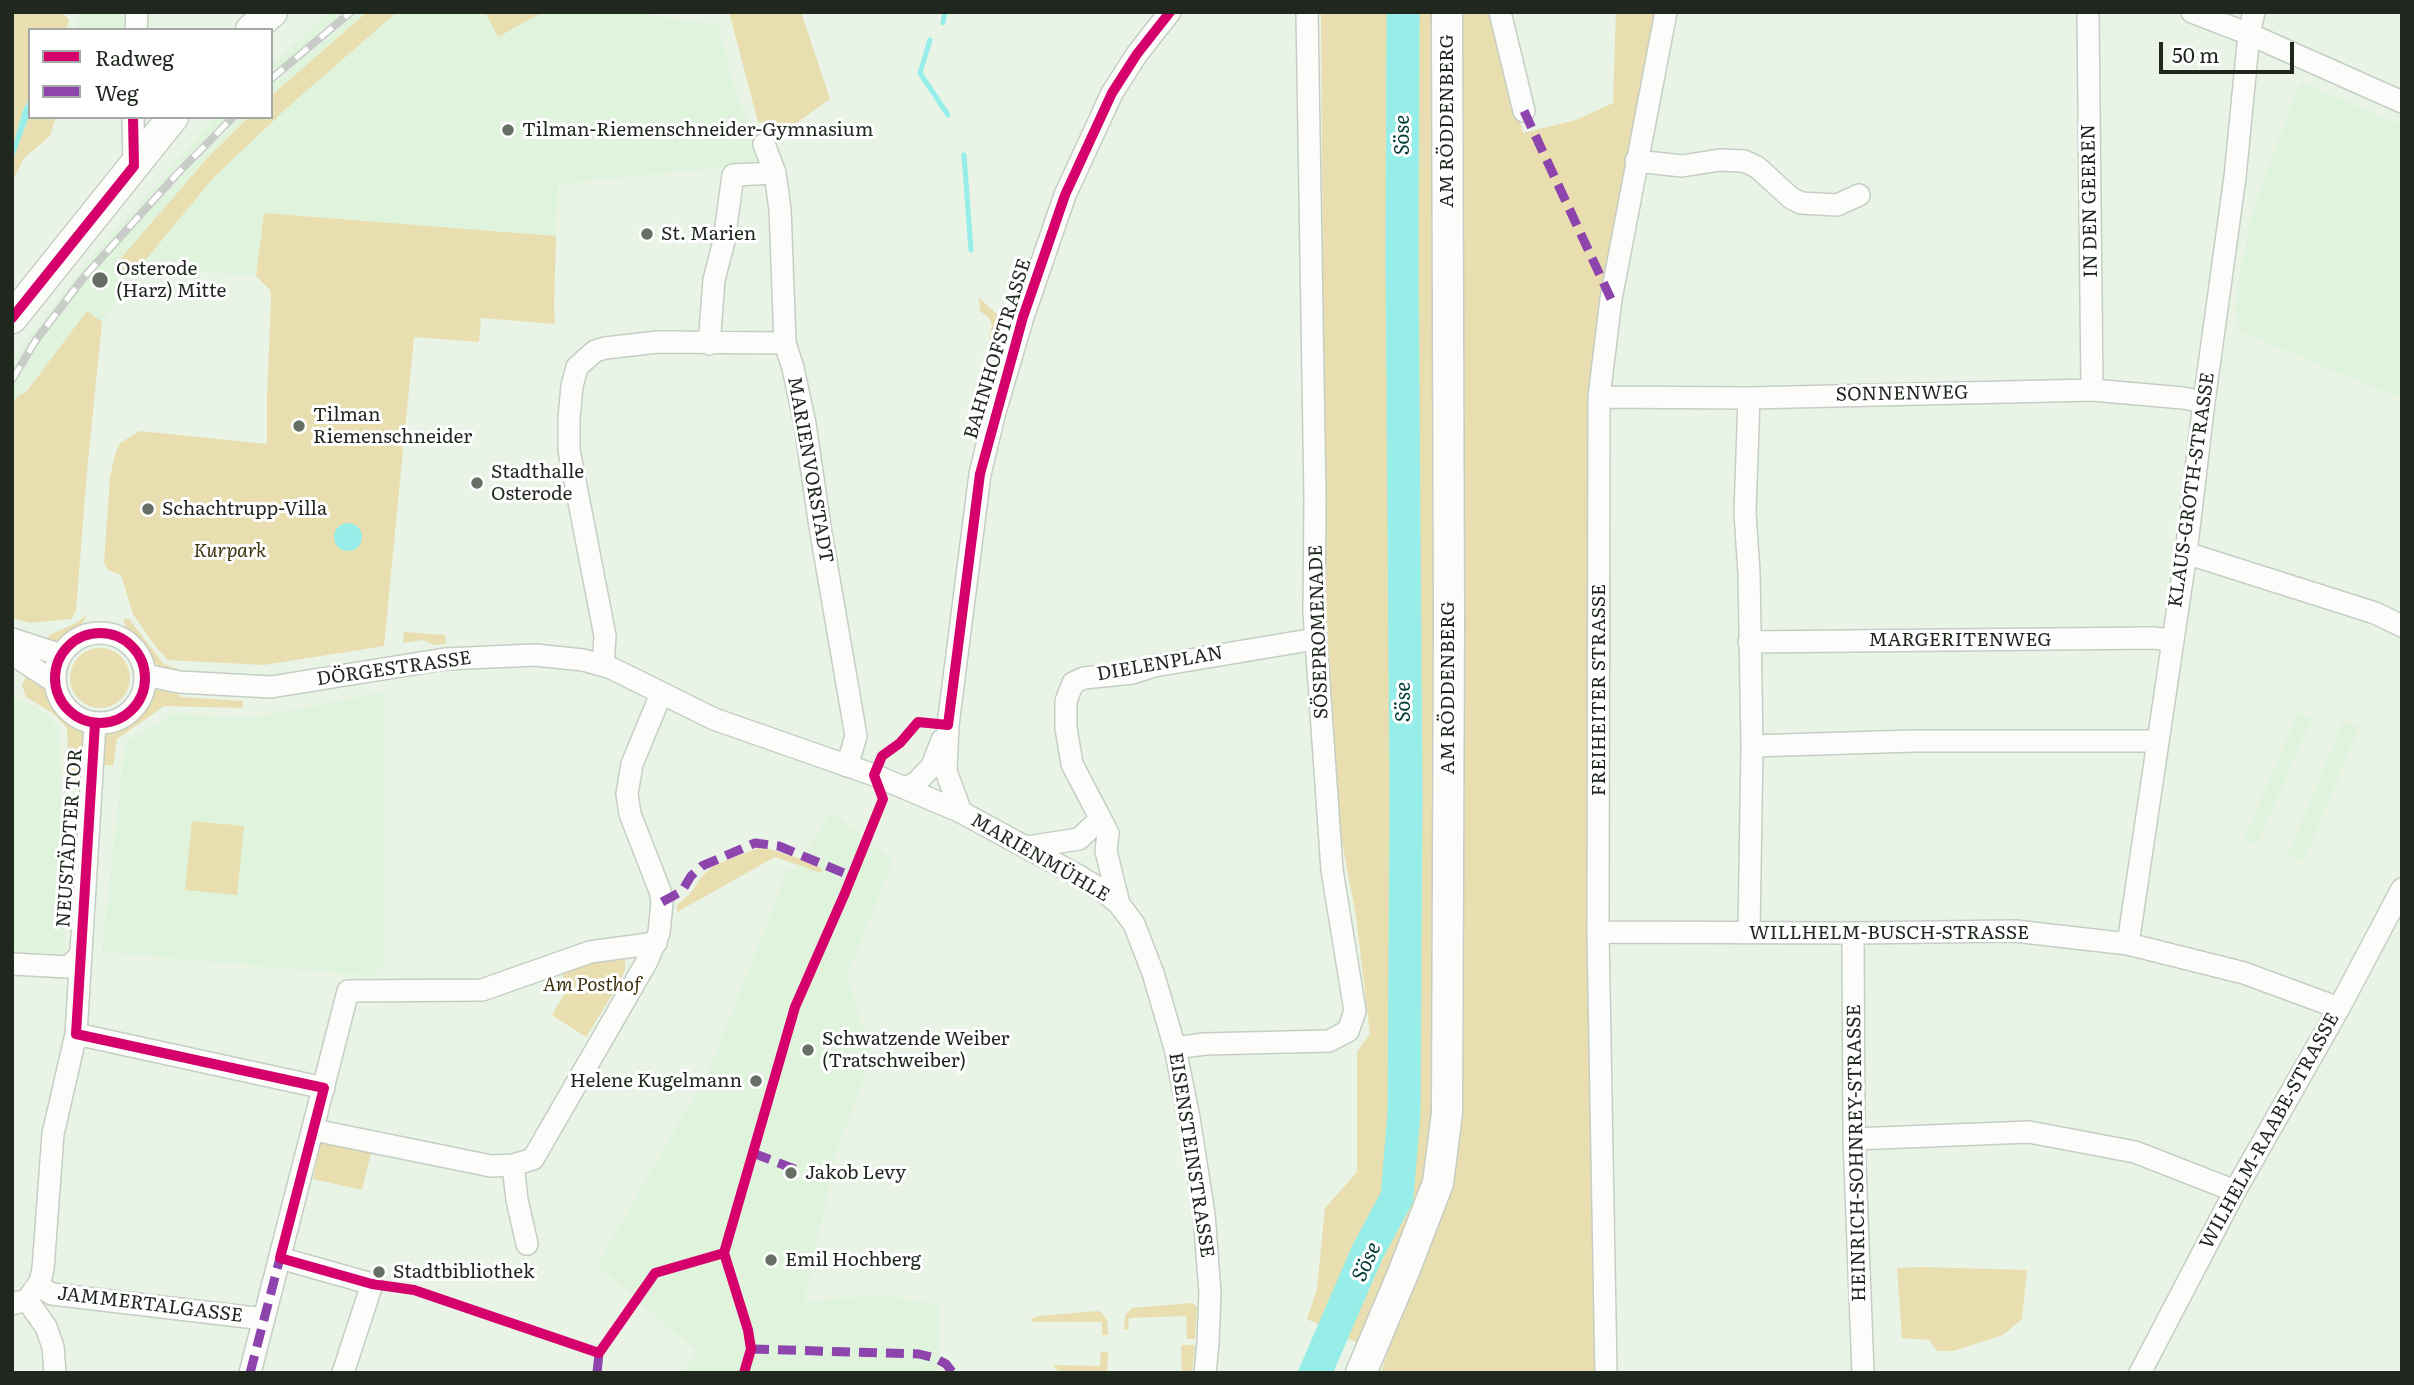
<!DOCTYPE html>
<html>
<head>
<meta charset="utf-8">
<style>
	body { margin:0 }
	#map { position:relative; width:2414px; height:1385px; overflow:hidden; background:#e9f4e7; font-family:Literata,serif }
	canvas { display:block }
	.frame { position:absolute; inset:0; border:14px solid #1f271e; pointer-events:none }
	.legend { position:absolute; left:28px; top:28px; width:245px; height:91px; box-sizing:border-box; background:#fff; border:2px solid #a5a9a5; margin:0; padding:9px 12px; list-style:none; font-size:21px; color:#1f271e }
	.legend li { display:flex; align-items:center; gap:14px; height:35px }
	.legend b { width:35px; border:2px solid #a5a9a5 }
	.scale { position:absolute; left:2159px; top:42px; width:135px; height:32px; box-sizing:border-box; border:4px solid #1f271e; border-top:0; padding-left:9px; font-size:21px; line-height:24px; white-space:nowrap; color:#1f271e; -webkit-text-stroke:5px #fff; paint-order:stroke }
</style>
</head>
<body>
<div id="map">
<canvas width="2414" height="1385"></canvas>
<div class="frame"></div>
<ul class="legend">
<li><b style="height:9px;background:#d6006c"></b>Radweg</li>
<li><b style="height:9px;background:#8e44ad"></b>Weg</li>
</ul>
<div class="scale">50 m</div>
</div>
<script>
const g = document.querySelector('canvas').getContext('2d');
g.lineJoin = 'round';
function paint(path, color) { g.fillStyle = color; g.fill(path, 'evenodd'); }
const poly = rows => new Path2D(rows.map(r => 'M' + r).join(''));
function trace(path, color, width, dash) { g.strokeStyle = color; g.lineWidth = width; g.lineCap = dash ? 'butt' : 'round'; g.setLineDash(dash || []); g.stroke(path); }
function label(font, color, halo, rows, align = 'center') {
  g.font = font + ' Literata,serif'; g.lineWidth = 6; g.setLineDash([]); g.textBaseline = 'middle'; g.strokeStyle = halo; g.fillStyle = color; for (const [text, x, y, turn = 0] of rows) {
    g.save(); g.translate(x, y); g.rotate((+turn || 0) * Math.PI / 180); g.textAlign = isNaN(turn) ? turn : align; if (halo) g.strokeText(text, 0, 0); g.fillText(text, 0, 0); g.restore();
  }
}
const built = poly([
	[79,12,152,12,150,30,76,30],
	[330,12,367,12,271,96,271,65],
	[397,12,639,12,667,18,718,24,735,91,766,163,558,184,556,236,264,213,256,276,145,267,144,262,212,179,289,106],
	[2300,82,2402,125,2402,399,2243,333,2237,324,2235,310,2237,288,2252,212],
	[216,117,249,117,211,154,114,266,129,278,107,317,102,322,87,312,25,392,18,396,12,405,12,359,92,256],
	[384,692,385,950,383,966,373,976,102,952,125,743,172,714,244,717,268,715],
	[12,695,47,714,60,731,65,955,12,951],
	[2298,713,2312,718,2257,845,2244,839],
	[2343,721,2359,727,2304,862,2288,855],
	[831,811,893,860,847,976,872,1057,837,1151,804,1301,883,1295,940,1305,939,1373,682,1373,697,1352,597,1265,708,1072,779,893,787,867,795,870]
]);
const green = poly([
	[12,12,62,12,69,20,66,30,30,30,30,98,23,110,12,150],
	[367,12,397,12,289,106,212,179,144,262,126,275,114,266,211,154,249,117,271,117,271,96],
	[485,12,543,12,498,37],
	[729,12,801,12,830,99,792,126,758,122],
	[1321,12,1434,12,1437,1112,1427,1180,1362,1345,1307,1319,1317,1289,1325,1208,1357,1172,1357,1052,1370,1034,1356,917,1341,836,1325,601],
	[1459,12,1491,12,1523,133,1576,120,1613,103,1616,12,1660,12,1605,299,1600,1373,1381,1373,1442,1185],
	[30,114,30,117,56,117,50,136,24,158,12,182,12,162],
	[264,213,556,236,554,308,555,324,481,318,479,342,414,337,384,646,264,665,168,660,155,646,133,614,121,575,108,570,104,563,110,477,115,455,120,443,140,431,267,444,267,395,271,300,270,290,256,276],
	[979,298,999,316,1001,323,996,341,989,339,992,326,990,319,980,311],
	[87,311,102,322,87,471,76,611,71,619,30,623,12,618,12,405,18,396,26,392],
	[87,614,82,625,71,635,58,642,45,642,50,635,78,622],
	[123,619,129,619,164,664,178,669,178,674,160,668,155,663,145,649,128,632],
	[404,632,445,635,446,644,435,645,423,640,403,643],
	'70 678a30 30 0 1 1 60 0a30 30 0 1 1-60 0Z',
	[28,673,46,687,59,711,84,734,88,745,87,780,69,778,67,728,54,714,26,697,22,685],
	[157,689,173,690,181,697,243,701,243,708,164,706,117,739,113,766,100,764,104,735,130,722,142,711,152,692],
	[192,821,244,826,237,895,185,890],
	[758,848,769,849,815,863,822,870,821,873,775,857,677,912,677,905,690,894,701,877,713,866],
	[625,959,625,970,617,987,586,1037,552,1015,569,986,562,975,571,963],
	[321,1141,371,1153,362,1190,313,1179],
	[1921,1267,2027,1270,2022,1319,2003,1335,1953,1351,1937,1351,1929,1340,1902,1338,1897,1268],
	[1192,1303,1197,1307,1195,1339,1187,1339,1186,1316,1129,1318,1128,1330,1124,1329,1125,1315,1132,1308],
	[1097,1311,1101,1312,1107,1320,1108,1335,1102,1335,1102,1322,1033,1322,1031,1319,1039,1316],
	[1181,1345,1195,1345,1192,1373,1182,1373],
	[1101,1352,1108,1352,1107,1373,1074,1373,1057,1370,1053,1365,1100,1366]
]);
const water = poly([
	[30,98,30,114,12,162,12,150,23,110],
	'334 537a14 14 0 1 1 28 0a14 14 0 1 1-28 0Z'
]);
const stream = poly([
	[943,23,945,12],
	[930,40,920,73,948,115],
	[964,155,971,250]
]);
const river = poly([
	[1315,1373,1367,1253,1397,1197,1404,1113,1406,797,1402,259,1403,12]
]);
const street = poly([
	[1500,12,1524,111],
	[2088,12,2092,390],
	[2192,12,2249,34,2402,102],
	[136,30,137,12],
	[133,117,134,166],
	[764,144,775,173,780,209,785,343,793,368,805,424,820,527,856,736,847,766],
	[1636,161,1682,166,1720,160,1744,161,1757,167,1791,198,1801,203,1837,205,1859,195],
	[709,344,714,280,724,241,733,175,775,173],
	[1599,397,1749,398,2092,390,2183,398,2204,402],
	[2186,553,2375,613,2402,626],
	'55 678a45 45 0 1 1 90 0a45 45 0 1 1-90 0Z',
	[12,639,61,655],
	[1749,642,2154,638,2171,640],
	[12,654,55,682],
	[603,665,605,636,569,450,569,418,572,386,577,367,595,351,605,348,658,342,785,343],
	[145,675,179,682,271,687,445,659,535,655,583,660,611,668,714,719,874,775,961,812,1077,875,1102,890,1119,904],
	[1752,746,1913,741,2157,741],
	[904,788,916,783,932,766,942,740],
	[961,812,946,771,948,725,980,474,995,412,1023,317,1065,195,1112,93,1137,54,1170,12],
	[1027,847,1079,839,1100,819],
	[1598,932,1853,933,2015,931,2128,944,2244,973,2339,1008],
	[1749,932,1752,746,1749,573,1745,513,1749,398],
	[1853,933,1854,1139,1863,1373],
	[2128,944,2186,553,2204,402,2235,177,2249,34,2254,12],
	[12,964,69,967,80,955],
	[76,1034,324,1088],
	[1175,1048,1205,1044,1329,1041,1348,1031,1355,1011,1332,870,1314,612,1315,498,1307,12],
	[314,1130,491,1166,513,1165,533,1159,646,963,659,933,662,902,660,891,630,814,627,794,632,764,661,694],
	[1854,1139,2029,1132,2135,1152,2235,1191],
	[513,1165,517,1200,527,1244],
	[280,1258,372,1284,343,1373],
	[38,1286,52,1294,264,1319],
	[27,1300,46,1327,53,1347,55,1373],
	[12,1304,27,1300,40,1282,43,1269,53,1134,76,1034,95,723],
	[250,1373,348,991,482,990,590,952,656,943],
	[1205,1373,1208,1343,1210,1293,1204,1214,1189,1118,1175,1048,1153,973,1134,924,1119,904,1106,851,1108,833,1072,764,1066,728,1066,701,1073,683,1084,678,1132,673,1154,666,1315,639],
	[1606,1373,1598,932,1599,397,1611,299,1666,12],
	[2140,1373,2235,1191,2339,1008,2402,889]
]);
const secondary = poly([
	[251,30,272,12],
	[12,318,173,117],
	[1361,1373,1404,1271,1438,1183,1447,1113,1449,622,1447,12]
]);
const rail = poly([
	[271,79,351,12],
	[12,380,36,340,84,277,178,173,233,117]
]);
const quiet = poly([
	[1524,111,1611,299],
	[662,902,682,891,691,876,702,866,755,843,779,846,851,876],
	[753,1153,797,1170],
	[751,1349,919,1354,935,1358,946,1364,953,1373],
	[250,1373,280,1258],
	[597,1373,599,1353,602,1349]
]);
const cycleway = poly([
	[12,318,134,166,133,117],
	'55 678a45 45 0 1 1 90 0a45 45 0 1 1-90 0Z',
	[95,723,76,1034,324,1088,280,1258,372,1284,414,1290,599,1353,655,1273,724,1253],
	[744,1373,751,1349,748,1330,724,1253,795,1007,845,893,883,799,874,775,882,756,900,743,918,722,948,725,980,474,1023,317,1065,195,1112,93,1137,54,1170,12]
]);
const markers = [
	[508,130,7,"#666f64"],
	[647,234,7,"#666f64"],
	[100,280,9,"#666f64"],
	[299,426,7,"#666f64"],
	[477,483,7,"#666f64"],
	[148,509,7,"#666f64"],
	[808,1050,7,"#666f64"],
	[756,1081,7,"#666f64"],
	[791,1173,7,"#666f64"],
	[771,1260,7,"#666f64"],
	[379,1272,7,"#666f64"]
];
const streetNames = [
	["AM RÖDDENBERG",1447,121,-90],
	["IN DEN GEEREN",2090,201,-91],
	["BAHNHOFSTRASSE",998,349,-73],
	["SONNENWEG",1902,394,-1],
	["MARIENVORSTADT",810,470,80],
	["KLAUS-GROTH-STRASSE",2192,490,-82],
	["SÖSEPROMENADE",1319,632,-92],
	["MARGERITENWEG",1960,640],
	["DIELENPLAN",1160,664,-10],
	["DÖRGESTRASSE",394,669,-8],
	["AM RÖDDENBERG",1448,688,-90],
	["FREIHEITER STRASSE",1599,690,-90],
	["NEUSTÄDTER TOR",70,838,-86],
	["MARIENMÜHLE",1040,858,30],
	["WILLHELM-BUSCH-STRASSE",1889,933],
	["WILHELM-RAABE-STRASSE",2270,1131,-61],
	["HEINRICH-SOHNREY-STRASSE",1857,1153,-91],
	["EISENSTEINSTRASSE",1191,1155,81],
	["JAMMERTALGASSE",150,1305,7]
];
const poiNames = [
	["Tilman-Riemenschneider-Gymnasium",522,130],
	["St. Marien",661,234],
	["Osterode",116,269],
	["(Harz) Mitte",116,291],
	["Tilman",313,415],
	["Riemenschneider",313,437],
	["Stadthalle",491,472],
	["Osterode",491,494],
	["Schachtrupp-Villa",162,509],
	["Schwatzende Weiber",822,1039],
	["(Tratschweiber)",822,1061],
	["Helene Kugelmann",742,1081,"right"],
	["Jakob Levy",805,1173],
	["Emil Hochberg",785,1260],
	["Stadtbibliothek",393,1272]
];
const parkNames = [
	["Kurpark",230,551],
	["Am Posthof",592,985]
];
const waterNames = [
	["Söse",1403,135,-90],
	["Söse",1404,702,-90],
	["Söse",1367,1262,-65]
];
paint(built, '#e0f3dd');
paint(green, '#e9deaf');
paint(water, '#97eee8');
trace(stream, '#97eee8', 5);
trace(river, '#97eee8', 33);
trace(street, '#c5cec4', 24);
trace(secondary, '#c5cec4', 33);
trace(street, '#fcfdfb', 21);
trace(secondary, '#fcfdfb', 30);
trace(rail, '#c8cbc8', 8);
trace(rail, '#fff', 5, [16]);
trace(quiet, '#8e44ad', 9, [18, 9]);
trace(cycleway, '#d6006c', 10);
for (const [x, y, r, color] of markers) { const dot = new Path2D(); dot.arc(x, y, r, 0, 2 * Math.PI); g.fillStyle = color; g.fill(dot); trace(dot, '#fff', 2.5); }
label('19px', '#1f271e', '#fff', streetNames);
label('19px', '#1f271e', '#fff', poiNames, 'left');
label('italic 19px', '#3e310c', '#fff', parkNames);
label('italic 21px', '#003b39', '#fff', waterNames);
</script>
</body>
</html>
